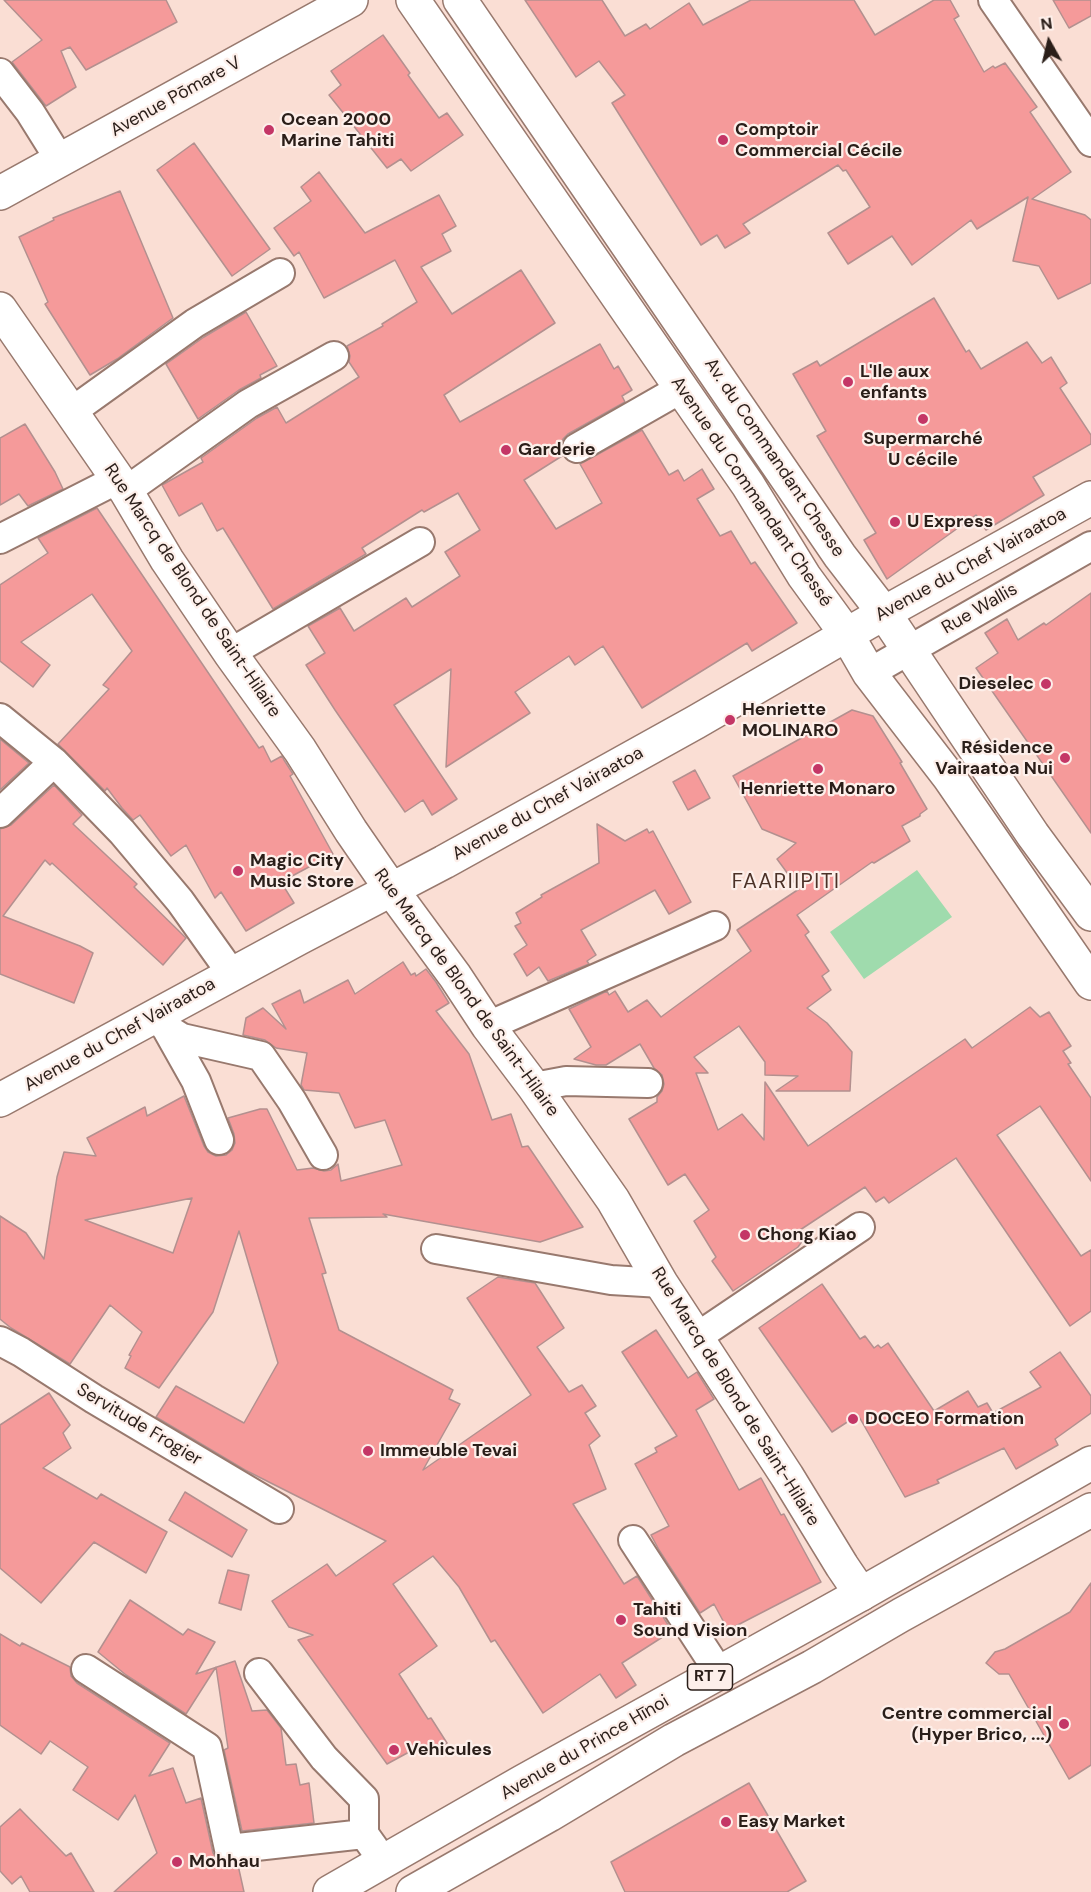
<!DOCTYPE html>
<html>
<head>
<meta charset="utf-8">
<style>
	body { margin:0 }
	#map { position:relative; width:1091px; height:1892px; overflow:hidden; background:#faded4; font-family:"DM Sans",sans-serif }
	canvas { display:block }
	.north { position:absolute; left:1019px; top:12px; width:60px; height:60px; -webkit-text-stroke:4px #fdefea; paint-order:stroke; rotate:352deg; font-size:16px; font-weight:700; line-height:24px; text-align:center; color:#2a1e19 }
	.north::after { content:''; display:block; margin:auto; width:21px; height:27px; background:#2a1e19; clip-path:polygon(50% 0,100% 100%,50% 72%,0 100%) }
</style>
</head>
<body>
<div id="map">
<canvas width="1091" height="1892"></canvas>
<div class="north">N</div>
</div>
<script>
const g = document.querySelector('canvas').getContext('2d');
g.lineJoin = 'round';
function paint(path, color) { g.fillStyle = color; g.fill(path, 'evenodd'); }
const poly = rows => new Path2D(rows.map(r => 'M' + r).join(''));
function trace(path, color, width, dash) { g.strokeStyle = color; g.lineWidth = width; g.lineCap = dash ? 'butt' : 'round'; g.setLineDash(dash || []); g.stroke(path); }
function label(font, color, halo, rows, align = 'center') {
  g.font = font + ' "DM Sans",sans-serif'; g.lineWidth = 4.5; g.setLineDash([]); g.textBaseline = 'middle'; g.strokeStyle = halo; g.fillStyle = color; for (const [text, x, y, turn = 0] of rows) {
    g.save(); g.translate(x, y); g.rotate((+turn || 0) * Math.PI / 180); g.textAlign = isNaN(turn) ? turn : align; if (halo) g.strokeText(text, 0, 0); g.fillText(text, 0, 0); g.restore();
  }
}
const green = poly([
	[917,870,952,917,864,979,830,932]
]);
const building = poly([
	[4,0,166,0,177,22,86,70,70,47,61,51,76,87,46,106,12,62,42,40,4,0],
	[525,0,602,0,625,36,646,24,650,29,689,3,703,25,751,0,854,0,875,35,934,0,950,0,959,16,954,19,984,72,993,66,995,68,1005,63,1037,107,1030,112,1071,172,1032,199,1085,215,1091,220,1091,283,1058,299,1039,266,1013,261,1028,197,977,229,971,220,912,265,892,236,848,264,828,233,870,207,846,170,843,171,838,165,743,224,750,233,725,248,717,235,701,245,612,103,625,95,599,61,576,77,525,0],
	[1053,0,1091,0,1091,16,1069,28,1053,0],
	[383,35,410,73,408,75,439,118,447,113,463,135,411,171,401,159,387,168,329,95,341,85,331,71,383,35],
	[194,143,270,249,232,276,157,170,194,143],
	[319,172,365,233,439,195,456,226,442,234,451,251,421,267,452,314,521,270,555,323,444,395,460,422,600,344,614,369,618,366,632,390,622,396,625,402,568,434,563,439,561,447,562,456,524,480,556,529,602,503,580,464,642,430,669,475,678,470,684,481,702,469,714,489,697,499,720,536,731,531,751,564,755,562,797,623,752,651,747,643,642,708,603,646,575,665,569,656,515,692,530,713,446,767,451,669,394,705,457,799,432,815,423,800,405,812,335,710,306,665,325,653,308,626,340,608,354,631,406,598,412,607,460,576,445,552,480,530,458,493,424,512,422,510,362,548,366,554,273,609,223,528,217,531,202,503,179,516,162,485,203,462,201,458,257,418,277,407,286,423,359,377,349,362,350,356,347,346,383,326,382,324,417,302,395,260,324,298,299,252,294,256,274,228,311,201,301,187,319,172],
	[120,191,173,318,117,359,90,375,45,304,48,302,19,237,54,220,53,218,120,191],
	[934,298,966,352,969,350,981,369,1027,342,1042,363,1051,357,1067,383,1060,388,1091,435,1091,444,1033,477,1044,495,986,530,976,515,887,579,864,540,876,533,817,436,826,431,793,374,817,361,820,366,934,298],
	[246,312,277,366,260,375,261,378,239,390,198,419,166,364,204,337,246,312],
	[25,424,55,472,63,489,28,506,19,494,0,505,0,438,25,424],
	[97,508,259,748,263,746,271,762,282,756,284,760,293,774,290,776,333,854,281,882,294,903,246,931,221,892,215,898,186,845,171,856,140,815,133,820,122,808,107,788,105,791,58,744,109,689,103,685,132,651,92,594,21,642,50,665,33,687,0,661,0,585,48,553,38,538,97,508],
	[1091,593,1091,833,976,668,998,653,985,633,1007,619,1018,640,1044,623,1046,625,1091,593],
	[852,710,873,716,902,762,900,763,927,809,920,814,920,816,902,826,910,841,874,863,872,862,797,915,809,932,805,935,829,971,822,976,831,990,807,1008,827,1023,852,1052,850,1091,776,1091,798,1076,765,1075,765,1062,739,1026,694,1057,708,1073,696,1073,718,1130,742,1114,764,1140,765,1082,808,1146,965,1039,972,1048,1030,1007,1040,1017,1049,1012,1071,1046,1063,1051,1071,1063,1068,1064,1091,1098,1091,1181,1040,1106,997,1135,1081,1256,1091,1250,1091,1311,1070,1326,956,1158,889,1203,884,1197,876,1202,865,1187,797,1232,803,1240,798,1247,733,1291,712,1261,716,1257,694,1221,709,1210,685,1174,668,1185,629,1119,657,1102,657,1097,662,1091,664,1084,662,1075,654,1068,640,1044,606,1065,596,1065,574,1059,591,1047,569,1009,607,991,609,995,615,991,628,1012,647,1000,661,1017,751,951,737,930,799,889,777,859,796,843,762,829,733,776,852,710],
	[0,739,29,763,0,790,0,739],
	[695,770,710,798,688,810,673,782,695,770],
	[54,785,82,815,73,824,137,884,134,887,186,938,163,965,52,863,50,865,45,860,3,916,80,946,93,953,74,1003,0,974,0,829,11,825,54,785],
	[597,824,625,841,647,829,649,833,653,831,691,902,669,914,655,890,581,930,596,955,587,961,589,964,548,981,539,967,527,976,514,954,527,945,515,926,521,923,516,913,542,897,541,895,599,863,597,824],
	[403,962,411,975,415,973,416,976,426,969,436,982,449,1003,436,1011,469,1054,492,1120,511,1114,522,1147,528,1146,583,1227,540,1242,383,1214,387,1217,309,1218,326,1273,322,1274,339,1330,453,1390,449,1399,460,1404,423,1470,531,1395,467,1298,498,1277,535,1283,564,1328,537,1347,569,1392,582,1385,596,1406,585,1413,600,1436,589,1445,606,1489,573,1504,624,1584,637,1576,672,1631,622,1663,636,1685,616,1698,600,1674,543,1713,495,1640,491,1642,459,1587,433,1556,393,1584,437,1646,399,1674,428,1719,431,1718,447,1743,428,1755,422,1745,387,1764,298,1640,313,1635,289,1627,272,1601,327,1564,336,1576,386,1541,245,1470,156,1417,176,1386,244,1423,278,1363,239,1231,213,1312,159,1388,125,1368,131,1356,129,1355,142,1332,110,1305,70,1364,11,1328,0,1319,0,1216,26,1233,44,1259,57,1177,64,1152,96,1156,87,1138,145,1107,147,1116,184,1096,204,1146,208,1152,216,1156,226,1155,232,1150,235,1143,234,1134,228,1118,260,1109,267,1109,297,1170,313,1168,324,1171,331,1170,338,1164,341,1181,402,1165,385,1120,355,1128,339,1093,304,1090,301,1085,307,1053,276,1048,265,1040,243,1035,246,1018,263,1008,286,1029,272,1004,300,990,304,1003,348,980,355,994,403,962],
	[192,1198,173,1253,85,1220,192,1198],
	[822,1284,860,1339,865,1336,874,1348,878,1345,881,1348,888,1343,934,1411,968,1391,978,1407,987,1403,993,1413,1041,1387,1030,1372,1060,1352,1091,1396,1091,1413,1055,1439,1058,1445,1016,1469,1004,1448,937,1480,939,1483,905,1497,858,1415,832,1432,759,1328,822,1284],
	[656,1330,688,1378,697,1372,714,1399,696,1410,739,1490,761,1478,781,1515,784,1514,821,1582,728,1630,714,1604,700,1613,659,1550,651,1535,669,1526,635,1464,657,1452,655,1448,677,1436,622,1352,656,1330],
	[49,1393,70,1425,63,1433,71,1448,43,1468,97,1499,101,1494,167,1532,146,1573,94,1542,41,1603,0,1568,0,1425,49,1393],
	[185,1492,247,1530,232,1557,169,1520,185,1492],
	[228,1570,249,1575,241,1610,219,1603,228,1570],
	[1091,1583,1091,1765,1069,1779,1009,1674,999,1674,986,1663,995,1652,1005,1649,1070,1612,1091,1583],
	[130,1600,183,1635,188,1629,215,1642,196,1674,235,1661,252,1711,267,1710,281,1728,286,1765,296,1764,300,1785,309,1783,314,1823,242,1831,224,1750,228,1748,216,1667,186,1714,126,1675,98,1652,130,1600],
	[0,1634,20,1646,22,1643,70,1667,71,1676,77,1683,170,1743,149,1776,173,1768,186,1803,201,1798,213,1853,217,1860,222,1864,238,1865,244,1892,114,1892,157,1853,135,1795,118,1820,73,1790,88,1767,50,1741,41,1754,0,1725,0,1634],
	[749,1783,806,1881,787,1892,625,1892,611,1862,749,1783],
	[20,1809,66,1856,71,1853,94,1892,30,1892,21,1876,12,1884,0,1871,0,1827,20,1809]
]);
const street = poly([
	[993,0,1091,142],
	[0,73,30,112,60,160],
	[71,412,195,323,280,273],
	[577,448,682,388],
	[126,491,248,404,334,356],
	[0,539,118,479],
	[230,653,420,542],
	[869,673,1091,546],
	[0,718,54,762,122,832,180,901,232,974],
	[0,813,54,762],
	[165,1026,196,1081,219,1140],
	[488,1026,715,926],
	[166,1028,182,1038,261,1056,292,1101,323,1155],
	[534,1087,566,1081,648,1083],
	[436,1249,611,1280,661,1283],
	[697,1337,860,1227],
	[0,1341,21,1352,94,1399,279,1509],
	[633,1540,719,1672],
	[86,1669,207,1747,229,1849,364,1834],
	[259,1673,324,1758,364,1799,364,1834,374,1848]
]);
const secondary = poly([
	[413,0,748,485,804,576,847,635,869,673,949,777,1091,983],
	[460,0,840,556,884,613,1033,835,1091,914],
	[0,193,351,0],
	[0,309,126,491,167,560,230,653,300,750,351,831,391,889,455,976,488,1026,534,1087,613,1200,661,1283,787,1476,842,1566,861,1594],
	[0,1100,299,938,444,862,696,722,884,613,1091,498]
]);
const primary = poly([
	[330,1892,522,1782,861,1594,1091,1463],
	[413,1892,549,1815,674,1740,812,1667,901,1615,1091,1510]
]);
const markers = [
	[269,130,6,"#c43666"],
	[723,140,6,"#c43666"],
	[848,382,6,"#c43666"],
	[923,419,6,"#c43666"],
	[506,450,6,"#c43666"],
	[895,522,6,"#c43666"],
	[1046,684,6,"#c43666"],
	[730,720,6,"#c43666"],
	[1065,758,6,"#c43666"],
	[818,769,6,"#c43666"],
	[238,871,6,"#c43666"],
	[745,1235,6,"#c43666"],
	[853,1419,6,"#c43666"],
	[368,1451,6,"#c43666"],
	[621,1620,6,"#c43666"],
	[1064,1724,6,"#c43666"],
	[394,1750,6,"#c43666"],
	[726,1822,6,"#c43666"],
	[177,1862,6,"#c43666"]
];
const shields = [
	[710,1677,45]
];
const shieldNames = [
	["RT 7",710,1677]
];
const streetNames = [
	["Avenue Pōmare V",176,97,-29],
	["Av. du Commandant Chesse",774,458,56],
	["Avenue du Commandant Chessé",751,492,56],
	["Avenue du Chef Vairaatoa",971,565,-29],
	["Rue Marcq de Blond de Saint-Hilaire",192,591,56],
	["Rue Wallis",980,609,-30],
	["Avenue du Chef Vairaatoa",548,804,-29],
	["Rue Marcq de Blond de Saint-Hilaire",466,993,54],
	["Avenue du Chef Vairaatoa",120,1035,-29],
	["Rue Marcq de Blond de Saint-Hilaire",735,1397,58],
	["Servitude Frogier",139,1425,31],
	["Avenue du Prince Hīnoi",585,1748,-30]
];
const poiNames = [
	["Ocean 2000",281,120],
	["Marine Tahiti",281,141],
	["Comptoir",735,130],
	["Commercial Cécile",735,151],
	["L'Ile aux",860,372],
	["enfants",860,393],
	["Supermarché",923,439,"center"],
	["U cécile",923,460,"center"],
	["Garderie",518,450],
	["U Express",907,522],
	["Dieselec",1034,684,"right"],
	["Henriette",742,710],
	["MOLINARO",742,731],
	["Résidence",1053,748,"right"],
	["Vairaatoa Nui",1053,769,"right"],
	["Henriette Monaro",818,789,"center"],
	["Magic City",250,861],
	["Music Store",250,882],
	["Chong Kiao",757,1235],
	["DOCEO Formation",865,1419],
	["Immeuble Tevai",380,1451],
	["Tahiti",633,1610],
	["Sound Vision",633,1631],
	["Centre commercial",1052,1714,"right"],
	["(Hyper Brico, ...)",1052,1735,"right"],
	["Vehicules",406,1750],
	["Easy Market",738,1822],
	["Mohhau",189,1862]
];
const quarterNames = [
	["FAARIIPITI",786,882]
];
paint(green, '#9fdbad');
paint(building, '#f59a9a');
trace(building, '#b3908f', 1.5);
trace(street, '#98796e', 32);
trace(secondary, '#98796e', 36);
trace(primary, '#98796e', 36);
trace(street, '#fff', 28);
trace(secondary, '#fff', 33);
trace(primary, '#fff', 33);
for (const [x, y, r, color] of markers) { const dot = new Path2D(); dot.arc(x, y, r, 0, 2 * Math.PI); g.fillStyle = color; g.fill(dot); trace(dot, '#fdefea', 2); }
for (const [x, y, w] of shields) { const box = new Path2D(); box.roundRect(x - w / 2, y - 13, w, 26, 4.5); g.fillStyle = '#fdefea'; g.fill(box); trace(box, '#2a1e19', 1.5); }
label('bold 16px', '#2a1e19', null, shieldNames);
label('18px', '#2a1e19', '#fdefea', streetNames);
label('bold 18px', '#2a1e19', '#fdefea', poiNames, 'left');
g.letterSpacing = '1.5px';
label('21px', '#4b3127', '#fdefea', quarterNames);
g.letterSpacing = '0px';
</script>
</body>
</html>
